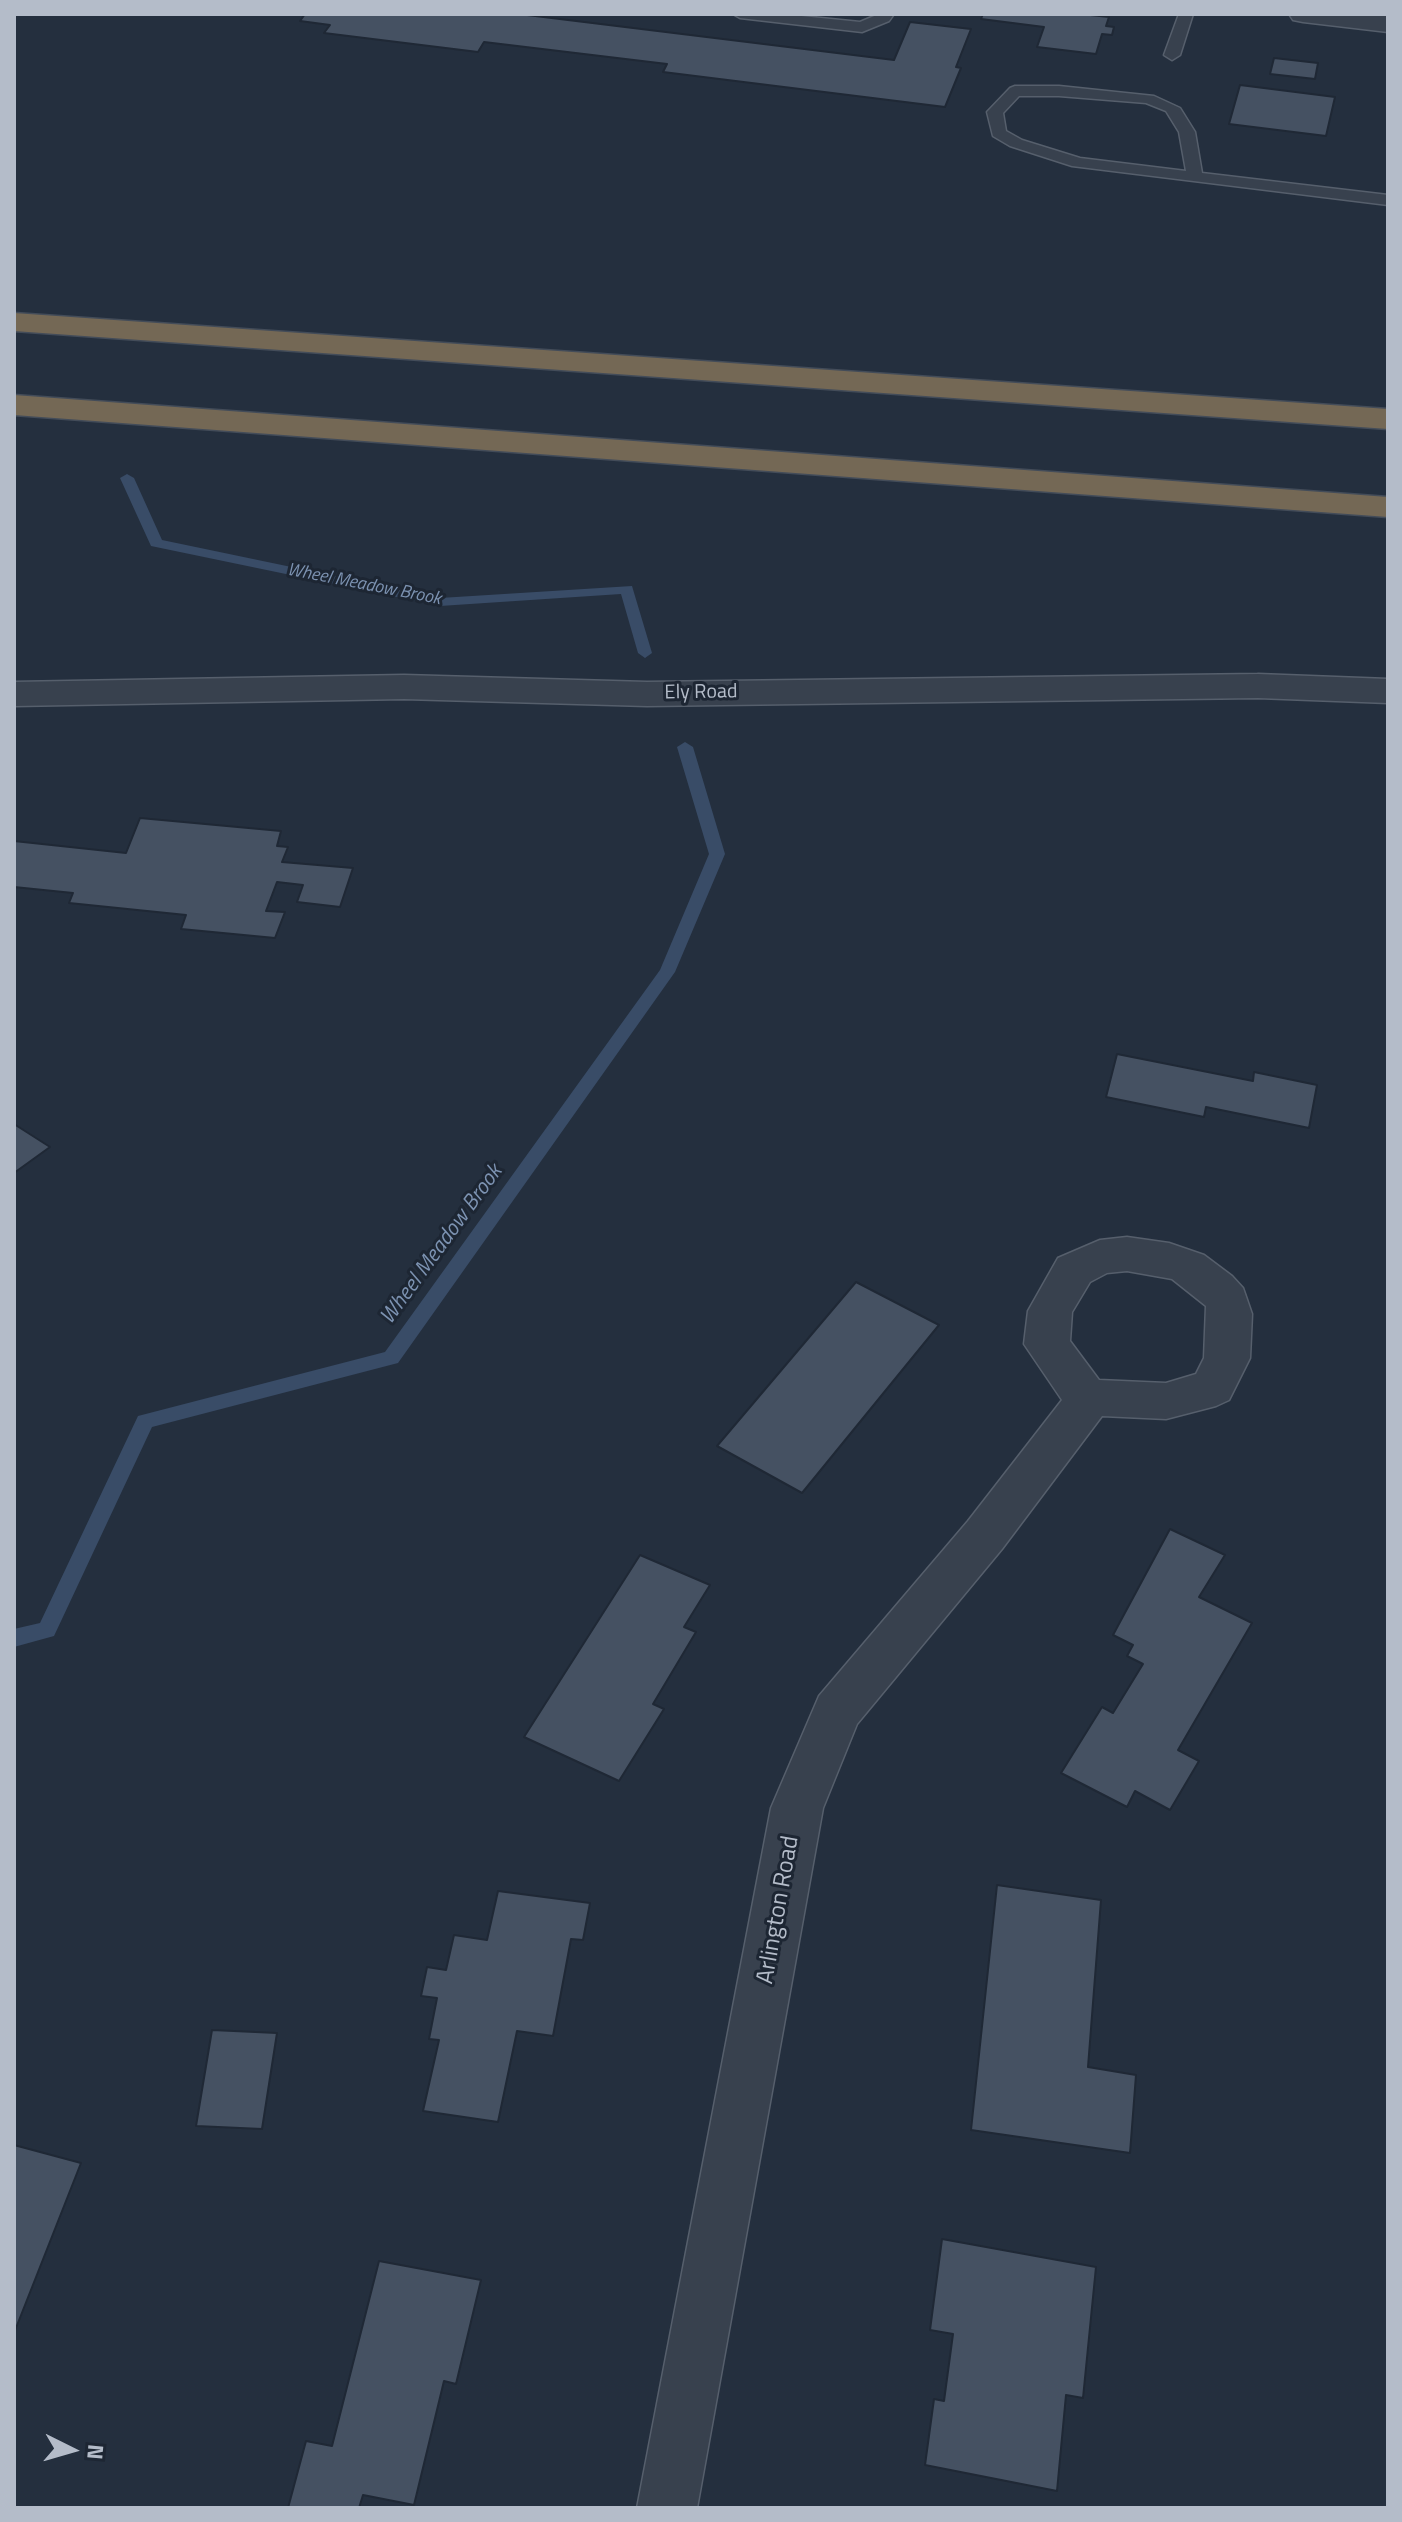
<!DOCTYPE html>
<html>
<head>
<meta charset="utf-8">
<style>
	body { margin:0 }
	#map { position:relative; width:1402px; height:2522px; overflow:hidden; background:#242f3e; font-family:"Titillium Web",sans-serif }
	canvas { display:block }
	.frame { position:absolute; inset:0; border:16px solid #b4bcc9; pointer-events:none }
	.north { position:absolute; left:32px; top:2410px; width:80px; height:80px; -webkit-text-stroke:6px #1d2633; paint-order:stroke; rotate:95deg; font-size:22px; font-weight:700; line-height:32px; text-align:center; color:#b4bcc9 }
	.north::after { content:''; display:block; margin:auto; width:28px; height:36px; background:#b4bcc9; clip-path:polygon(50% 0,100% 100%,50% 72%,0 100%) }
</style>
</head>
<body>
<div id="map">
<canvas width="1402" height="2522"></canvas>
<div class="frame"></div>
<div class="north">N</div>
</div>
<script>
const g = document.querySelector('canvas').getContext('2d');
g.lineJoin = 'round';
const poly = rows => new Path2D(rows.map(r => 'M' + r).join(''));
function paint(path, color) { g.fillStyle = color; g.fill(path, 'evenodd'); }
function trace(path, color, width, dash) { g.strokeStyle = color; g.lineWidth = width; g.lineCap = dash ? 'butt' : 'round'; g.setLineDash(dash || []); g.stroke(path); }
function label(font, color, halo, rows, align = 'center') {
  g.font = font + ' "Titillium Web",sans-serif'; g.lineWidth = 6; g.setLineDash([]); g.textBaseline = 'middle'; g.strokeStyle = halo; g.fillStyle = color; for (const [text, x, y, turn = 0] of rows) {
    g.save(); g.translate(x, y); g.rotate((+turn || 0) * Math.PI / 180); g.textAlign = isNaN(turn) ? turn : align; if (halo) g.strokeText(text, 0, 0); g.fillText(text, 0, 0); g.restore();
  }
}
const stream = poly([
	[127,474,134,478,162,540,440,598,632,586,652,653,645,658,638,653,621,594,440,606,151,546,120,478,127,474],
	[685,742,693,747,725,854,675,972,398,1363,152,1427,54,1636,14,1647,14,1629,40,1623,138,1416,385,1352,660,970,709,854,677,747,685,742]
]);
const building = poly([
	[305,14,519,14,894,60,910,22,971,29,956,67,961,68,945,107,663,72,667,64,484,42,478,52,324,33,330,25,300,21,305,14],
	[983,14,1081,14,1109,17,1106,26,1114,27,1112,35,1102,34,1096,54,1037,47,1044,27,981,19,983,14],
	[1274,58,1318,63,1315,79,1270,74,1274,58],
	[1240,85,1335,97,1326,136,1229,124,1240,85],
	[140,818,281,831,277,846,288,847,282,862,353,868,340,907,297,902,303,885,277,882,266,911,285,912,275,938,181,929,186,915,69,903,73,893,14,887,14,841,126,853,140,818],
	[1117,1054,1253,1081,1254,1072,1317,1085,1309,1128,1206,1107,1204,1117,1106,1097,1117,1054],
	[14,1124,50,1147,14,1173,14,1124],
	[856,1282,939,1325,802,1493,717,1446,856,1282],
	[1170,1529,1225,1555,1199,1597,1252,1623,1178,1750,1199,1761,1170,1810,1135,1791,1127,1807,1061,1773,1102,1707,1113,1713,1143,1664,1127,1656,1133,1645,1113,1635,1170,1529],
	[640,1555,710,1585,684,1627,696,1632,653,1704,664,1709,619,1781,524,1737,640,1555],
	[997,1885,1101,1900,1088,2067,1136,2075,1130,2153,971,2130,997,1885],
	[498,1891,590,1903,583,1940,571,1939,553,2036,517,2031,498,2122,423,2111,439,2040,429,2039,437,1998,421,1996,427,1967,446,1970,454,1935,487,1940,498,1891],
	[212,2030,277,2033,262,2129,196,2126,212,2030],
	[14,2145,81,2163,14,2333,14,2145],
	[942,2239,1096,2267,1083,2398,1066,2395,1057,2491,925,2465,934,2399,944,2401,953,2334,930,2330,942,2239],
	[379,2261,481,2280,456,2384,444,2381,414,2505,363,2495,359,2508,288,2508,306,2441,332,2446,379,2261]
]);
const service = poly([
	[733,14,782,14,860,22,879,14,894,14,889,21,862,32,740,18,733,14],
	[1179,14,1193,14,1180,55,1172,60,1164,55,1179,14],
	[1015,86,1059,86,1154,96,1180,108,1195,132,1202,173,1388,195,1388,205,1072,166,1010,146,993,136,987,112,1010,88,1015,86],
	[1019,96,1059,96,1146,103,1166,111,1179,132,1186,171,1080,158,1022,140,1006,131,1003,113,1019,96]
]);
const minor = poly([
	[1289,14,1388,16,1388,32,1303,22,1293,20,1289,14],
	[1258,674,1388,679,1388,703,1258,698,647,706,404,699,14,706,14,682,404,675,647,682,1258,674],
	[1127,1237,1169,1243,1204,1255,1232,1276,1243,1288,1252,1314,1250,1358,1229,1400,1216,1406,1166,1419,1102,1416,1002,1549,857,1724,823,1808,697,2508,637,2508,771,1808,819,1696,968,1521,1062,1400,1024,1344,1028,1311,1058,1258,1100,1240,1127,1237],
	[1127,1271,1172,1279,1206,1306,1204,1358,1196,1374,1166,1383,1099,1380,1070,1341,1072,1312,1090,1282,1107,1273,1127,1271]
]);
const motorway = poly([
	[14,313,1388,409,1388,429,14,331,14,313],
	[14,395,1388,497,1388,517,14,415,14,395]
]);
const farWaternames = [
	["Wheel Meadow Brook",364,585,11]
];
const streetNames = [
	["Ely Road",701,693,-1]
];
const waterNames = [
	["Wheel Meadow Brook",442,1245,-54]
];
const nearStreetnames = [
	["Arlington Road",779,1910,-80]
];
paint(stream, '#394c67');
paint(building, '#455162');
trace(building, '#1f2835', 2);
trace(service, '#565f6c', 3);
trace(minor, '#565f6c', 3);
trace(motorway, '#434c59', 3);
paint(service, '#38414e');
paint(minor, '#38414e');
paint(motorway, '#746855');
label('italic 18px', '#7c92b1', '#1d2633', farWaternames);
label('20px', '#b4bcc9', '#1d2633', streetNames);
label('italic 22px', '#7c92b1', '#1d2633', waterNames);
label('24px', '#b4bcc9', '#1d2633', nearStreetnames);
</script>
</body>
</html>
